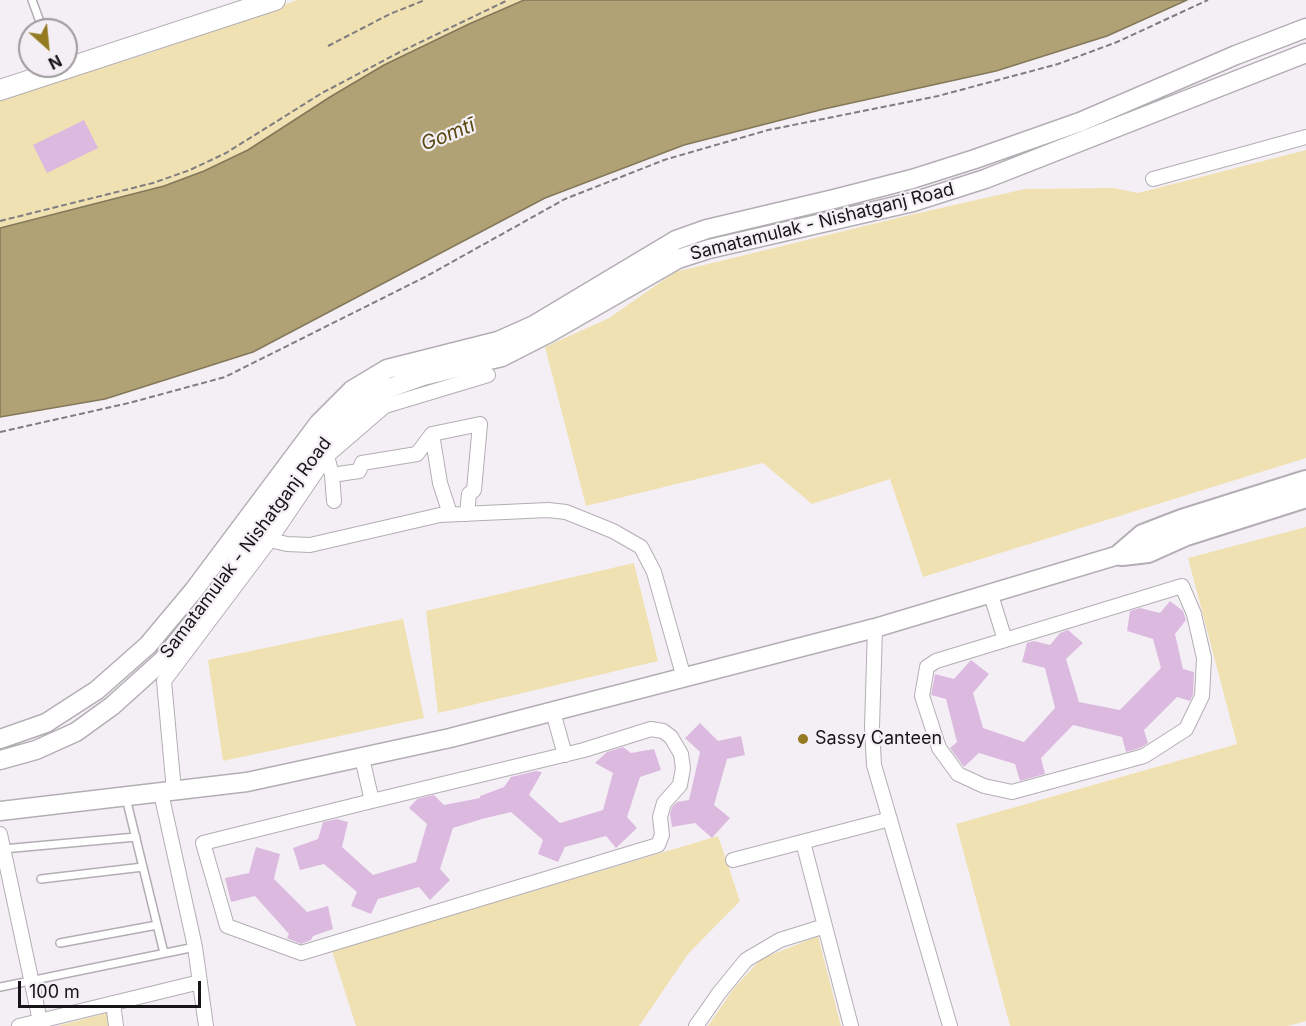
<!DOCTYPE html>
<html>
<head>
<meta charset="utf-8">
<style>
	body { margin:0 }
	#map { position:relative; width:1306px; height:1026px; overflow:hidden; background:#f4eff5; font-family:Inter,sans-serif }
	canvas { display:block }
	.north { position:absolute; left:18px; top:18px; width:60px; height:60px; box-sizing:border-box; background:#f4eff5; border:2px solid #9c989c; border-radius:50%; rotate:153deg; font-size:16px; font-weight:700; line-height:24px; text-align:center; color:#171517 }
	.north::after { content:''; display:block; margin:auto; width:21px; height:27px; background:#947a21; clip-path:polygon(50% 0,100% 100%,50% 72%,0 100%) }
	.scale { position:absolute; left:18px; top:981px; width:183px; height:27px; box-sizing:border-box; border:3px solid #171517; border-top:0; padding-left:8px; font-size:18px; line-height:21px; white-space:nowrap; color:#171517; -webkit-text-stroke:4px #f4eff5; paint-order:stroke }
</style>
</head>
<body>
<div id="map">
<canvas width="1306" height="1026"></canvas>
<div class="north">N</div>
<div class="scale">100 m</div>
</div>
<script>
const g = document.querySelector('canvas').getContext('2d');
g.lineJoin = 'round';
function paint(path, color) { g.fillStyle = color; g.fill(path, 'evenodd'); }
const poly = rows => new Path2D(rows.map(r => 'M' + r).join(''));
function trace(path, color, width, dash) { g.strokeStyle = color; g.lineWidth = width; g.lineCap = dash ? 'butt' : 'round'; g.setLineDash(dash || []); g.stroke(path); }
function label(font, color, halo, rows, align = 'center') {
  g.font = font + ' Inter,sans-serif'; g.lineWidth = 4.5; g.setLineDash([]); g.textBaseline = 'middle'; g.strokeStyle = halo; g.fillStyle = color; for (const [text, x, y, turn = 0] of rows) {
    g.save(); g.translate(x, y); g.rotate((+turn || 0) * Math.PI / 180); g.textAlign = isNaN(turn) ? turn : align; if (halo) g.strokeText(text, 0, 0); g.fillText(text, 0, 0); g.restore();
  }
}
const green = poly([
	[297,0,524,0,469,24,384,65,330,97,248,150,204,171,164,186,0,228,0,99,150,53],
	[1306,150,1306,458,923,577,890,479,812,504,763,463,586,506,545,347,609,318,675,272,910,215,1025,189,1113,188,1138,193],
	[1306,527,1306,1021,1288,1026,1010,1026,956,824,1237,744,1188,558],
	[634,563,658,661,438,713,426,611],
	[403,619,424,718,223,761,208,660],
	[718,836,740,901,688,954,639,1026,356,1026,332,951],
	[818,936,841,1026,708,1026,734,988,761,959],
	[107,1013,108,1026,57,1026]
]);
const water = poly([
	[524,0,1187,0,1107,36,996,71,824,109,684,145,545,198,253,352,105,399,0,417,0,228,164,186,204,171,248,150,330,97,384,65,469,24,524,0]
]);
const building = poly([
	[84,120,98,148,47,173,33,145],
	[1170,601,1183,611,1186,620,1175,634,1183,669,1194,672,1193,694,1190,701,1177,697,1144,730,1148,743,1140,748,1126,752,1122,737,1073,725,1041,758,1045,774,1020,781,1015,764,979,753,964,767,950,748,957,742,946,699,931,695,935,674,954,679,971,660,989,674,973,693,983,728,1024,742,1055,708,1045,668,1022,662,1027,643,1034,641,1050,645,1060,633,1068,630,1083,643,1066,659,1079,702,1120,710,1161,668,1153,639,1127,631,1130,611,1140,608,1160,613],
	[700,723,718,741,741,736,745,755,727,759,714,805,730,818,712,838,695,823,672,827,670,814,672,807,677,802,689,800,700,752,685,738],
	[623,747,631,753,654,749,661,770,640,777,627,817,637,828,616,848,606,836,565,847,558,862,538,854,543,840,511,812,482,819,453,828,440,869,450,880,430,900,419,887,378,899,371,914,351,906,357,892,324,864,300,870,293,848,318,839,323,822,337,819,348,822,342,847,373,875,416,862,427,824,409,808,417,799,434,795,444,805,480,798,480,796,504,787,511,777,536,771,542,772,529,795,560,823,603,810,613,773,595,763,607,752],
	[256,847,280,854,274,879,307,912,328,906,333,929,313,936,311,940,301,944,287,938,289,934,255,896,231,902,225,878,249,873]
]);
const path = poly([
	[328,46,390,14,425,0],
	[0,221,153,183,190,170,226,153,322,93,400,52,508,0],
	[0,432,129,403,225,377,425,277,565,199,664,160,768,130,938,96,1058,64,1117,42,1208,0]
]);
const service = poly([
	[32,0,43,30],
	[126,798,164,953],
	[3,849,136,837],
	[41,879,143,867],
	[60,943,157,925],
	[0,987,195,947]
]);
const minor = poly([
	[1153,179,1306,137],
	[432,434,440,483,450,514],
	[327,456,332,475,359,471,362,463,417,454,432,434,480,424,474,490,469,494,467,514],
	[332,475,334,501],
	[270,540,287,544,310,545,440,515,548,510,566,512,613,531,641,547,654,572,684,678],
	[990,592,1005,640,936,661,927,667,922,696,939,748,958,774,984,786,1012,792,1144,756,1186,729,1202,696,1204,658,1194,614,1182,586,1005,640],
	[875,628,872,727,874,765,950,1026],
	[553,712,565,755],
	[362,758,372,801,203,843,227,926,301,953,658,845,662,835,660,817,664,803,680,785,683,768,681,754,671,737,663,731,651,729,584,750,372,801],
	[174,791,164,681,270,540,327,456,385,406,488,375],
	[161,793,195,947,206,1026],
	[0,834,40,1021],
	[803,842,851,1026],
	[733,860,890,819],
	[113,1003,116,1026],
	[19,1026,200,982],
	[696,1026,719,993,746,960,780,940,825,926]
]);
const tertiary = poly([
	[0,739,46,723,97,690,148,645,194,590,319,423,352,390,387,369,498,341,534,325,676,240,707,229,834,199,912,179,975,159,1080,122,1236,55,1306,28],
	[0,760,36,750,76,732,112,706,162,661,217,592,295,478,336,429,362,405,384,390,423,376,502,357,549,333,678,259,709,249,913,202,985,179,1306,53],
	[0,811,247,782,450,738,875,628,1122,554]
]);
const secondary = poly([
	[0,90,275,0]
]);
const primary = poly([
	[1306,482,1182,521,1143,536,1122,554,1148,551,1186,534,1306,496]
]);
const markers = [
	[803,739,6,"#947a21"]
];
const streetNames = [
	["Samatamulak - Nishatganj Road",822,222,-14],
	["Samatamulak - Nishatganj Road",246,548,-53]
];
const poiNames = [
	["Sassy Canteen",815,739]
];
const waterNames = [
	["Gomtī",448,135,-22]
];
paint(green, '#f0e1b2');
paint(water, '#b1a275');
trace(water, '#837859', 1.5);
paint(building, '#dcbae0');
trace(service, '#b3aeb4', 10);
trace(minor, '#b3aeb4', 16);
trace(tertiary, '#b3aeb4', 21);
trace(secondary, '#b3aeb4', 22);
trace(primary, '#b3aeb4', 26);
trace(path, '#807c80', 2, [6, 3]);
trace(service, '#fff', 7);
trace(minor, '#fff', 14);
trace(tertiary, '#fff', 18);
trace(secondary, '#fff', 20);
trace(primary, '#fff', 22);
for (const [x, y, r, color] of markers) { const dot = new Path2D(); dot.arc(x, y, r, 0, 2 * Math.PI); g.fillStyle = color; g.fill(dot); trace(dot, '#f4eff5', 2); }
label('18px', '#171517', '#f4eff5', streetNames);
label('18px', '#171517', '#f4eff5', poiNames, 'left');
label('italic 20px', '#594911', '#f4eff5', waterNames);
</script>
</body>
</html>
